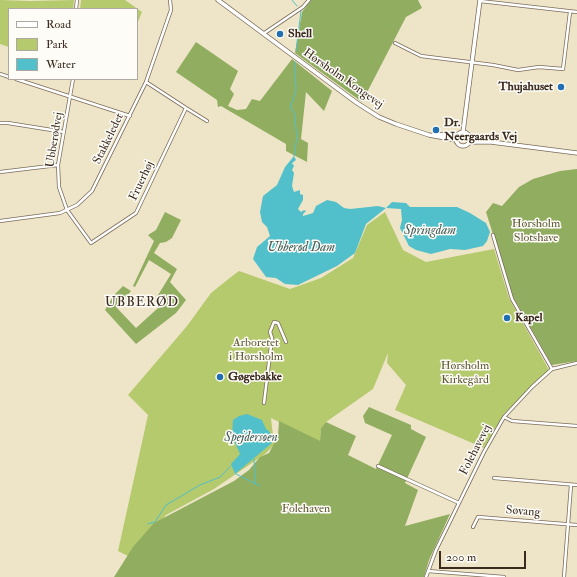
<!DOCTYPE html>
<html>
<head>
<meta charset="utf-8">
<style>
	body { margin:0 }
	#map { position:relative; width:577px; height:577px; overflow:hidden; background:#eee5c8; font-family:"IM FELL Double Pica",serif }
	canvas { display:block }
	.legend { position:absolute; left:8px; top:8px; width:130px; height:72px; box-sizing:border-box; background:#fdfcf7; border:1px solid #afa8a0; margin:0; padding:5px 7px; list-style:none; font-size:12px; color:#3b2a1e }
	.legend li { display:flex; align-items:center; gap:8px; height:20px }
	.legend b { width:20px; border:1px solid #afa8a0 }
	.scale { position:absolute; left:439px; top:551px; width:87px; height:18px; box-sizing:border-box; border:2px solid #3b2a1e; border-top:0; padding-left:5px; font-size:12px; line-height:14px; white-space:nowrap; color:#3b2a1e; -webkit-text-stroke:3px #fdfcf7; paint-order:stroke }
</style>
</head>
<body>
<div id="map">
<canvas width="577" height="577"></canvas>
<ul class="legend">
<li><b style="height:5px;background:#fff"></b>Road</li>
<li><b style="height:11px;background:#b5c96d"></b>Park</li>
<li><b style="height:11px;background:#52c0ca"></b>Water</li>
</ul>
<div class="scale">200 m</div>
</div>
<script>
const g = document.querySelector('canvas').getContext('2d');
g.lineJoin = 'round';
function paint(path, color) { g.fillStyle = color; g.fill(path, 'evenodd'); }
const poly = rows => new Path2D(rows.map(r => 'M' + r).join(''));
function trace(path, color, width, dash) { g.strokeStyle = color; g.lineWidth = width; g.lineCap = dash ? 'butt' : 'round'; g.setLineDash(dash || []); g.stroke(path); }
function label(font, color, halo, rows, align = 'center') {
  g.font = font + ' "IM FELL Double Pica",serif'; g.lineWidth = 3; g.setLineDash([]); g.textBaseline = 'middle'; g.strokeStyle = halo; g.fillStyle = color; for (const [text, x, y, turn = 0] of rows) {
    g.save(); g.translate(x, y); g.rotate((+turn || 0) * Math.PI / 180); g.textAlign = isNaN(turn) ? turn : align; if (halo) g.strokeText(text, 0, 0); g.fillText(text, 0, 0); g.restore();
  }
}
const green = poly([
	[0,0,30,1,74,0,73,9,9,9,9,47,0,44],
	[81,0,125,0,142,12,137,24,137,9,80,9],
	[385,212,403,250,426,262,494,249,509,298,549,370,504,414,484,448,395,410,406,385,387,363,388,353,373,389,326,422,321,428,320,442,271,418,274,445,265,454,214,489,166,515,130,557,118,551,148,415,128,395,187,326,211,293,231,277,239,271,290,289,321,278,353,258,367,225]
]);
const forest = poly([
	[311,0,418,0,422,8,406,17,362,102,295,53,302,12],
	[196,42,238,71,230,89,234,94,228,106,237,110,246,109,252,99,260,101,292,59,332,91,324,111,306,92,301,139,308,143,307,162,286,151,286,144,221,106,218,107,217,100,176,72],
	[577,169,577,361,552,365,512,295,486,212,493,203,502,206,519,187,533,179,560,171],
	[165,212,181,220,172,238,166,242,160,243,154,253,177,269,170,282,186,300,176,313,136,344,105,310,114,295,123,286,131,291,117,308,136,328,158,308,155,300,171,274,149,260,135,287,133,286,154,241,148,235,156,230],
	[369,407,411,425,411,429,426,437,405,483,418,490,405,526,450,514,429,560,424,577,114,577,133,547,154,523,234,481,249,470,260,457,269,453,278,436,279,421,320,441,321,428,326,422,356,436,348,455,376,469,392,435,365,423,363,416]
]);
const water = poly([
	[294,156,296,160,292,163,294,166,292,170,294,173,292,186,294,192,300,190,300,194,303,195,303,200,298,209,301,212,304,210,306,211,303,214,303,216,313,213,316,206,327,200,336,202,344,208,350,209,378,206,386,208,392,202,406,203,410,207,457,207,470,213,486,223,490,232,487,241,483,246,465,250,450,249,431,254,416,250,409,246,400,228,402,220,401,209,386,208,366,224,355,253,337,266,298,285,285,284,276,278,266,277,253,259,257,247,270,236,267,227,262,222,260,212,263,196,277,185,285,167],
	[247,414,262,420,266,429,270,432,272,443,235,474,231,464,240,454,232,436,233,420,239,416]
]);
const stream = poly([
	[292,0,297,6],
	[296,51,301,11],
	[294,156,297,137,294,112,290,108,296,91,295,62],
	[254,459,255,484],
	[236,474,260,486],
	[148,524,155,522,166,505,200,485,220,477,231,466]
]);
const street = poly([
	[480,1,577,12],
	[76,9,77,0],
	[263,34,303,7,309,0],
	[395,43,421,56,493,65,518,70,539,67,563,69,570,12],
	[0,74,9,77],
	[16,79,130,116],
	[73,79,58,165,59,187,67,210,91,243,136,213,186,108,146,82],
	[186,108,207,121],
	[0,123,8,123,64,132],
	[0,172,58,165],
	[0,221,60,213,77,205,92,191,146,82,171,10,170,0],
	[493,235,512,299,552,369],
	[264,403,272,338,270,332,274,322,278,323,286,342],
	[504,417,512,421,577,426],
	[378,466,459,503],
	[494,478,577,485],
	[473,527,478,517,577,525],
	[428,571,504,577],
	[426,577,436,550,484,452,504,417,532,387,552,369,577,363],
	[564,577,571,485]
]);
const secondary = poly([
	[218,0,357,103,379,117,396,124,429,135,456,140],
	'456 139a7 7 0 1 1 14 0a7 7 0 1 1-14 0Z',
	[463,132,480,0],
	[434,134,456,136],
	[469,137,488,141],
	[469,142,491,142,577,153]
]);
const markers = [
	[280,34,4,"#1f6fb2"],
	[561,87,4,"#1f6fb2"],
	[436,130,4,"#1f6fb2"],
	[507,318,4,"#1f6fb2"],
	[220,377,4,"#1f6fb2"]
];
const poiNames = [
	["Shell",288,34],
	["Thujahuset",553,87,"right"],
	["Dr.",444,123],
	["Neergaards Vej",444,137],
	["Kapel",515,318],
	["Gøgebakke",228,377]
];
const streetNames = [
	["Hørsholm Kongevej",343,79,35],
	["Stakkeledet",109,139,-64],
	["Ubberødvej",55,140,-81],
	["Fruerhøj",142,181,-65],
	["Folehavevej",476,450,-63],
	["Søvang",523,512,4]
];
const parkNames = [
	["Hørsholm",536,224],
	["Slotshave",536,238],
	["Arboretet",256,343],
	["i Hørsholm",256,357],
	["Hørsholm",465,366],
	["Kirkegård",465,380],
	["Folehaven",306,509]
];
const waterNames = [
	["Springdam",430,231],
	["Ubberød Dam",301,248],
	["Spejdersøen",251,438]
];
const neighbourhoodNames = [
	["UBBERØD",142,303]
];
paint(green, '#b5c96d');
paint(forest, '#90ad60');
paint(water, '#52c0ca');
trace(stream, '#52c0ca', 1);
trace(street, '#7a6b5a', 4);
trace(secondary, '#7a6b5a', 5);
trace(street, '#fff', 2.5);
trace(secondary, '#fff', 3.5);
for (const [x, y, r, color] of markers) { const dot = new Path2D(); dot.arc(x, y, r, 0, 2 * Math.PI); g.fillStyle = color; g.fill(dot); trace(dot, '#fdfcf7', 1.5); }
label('bold 12px', '#3b2a1e', '#fdfcf7', poiNames, 'left');
label('12px', '#3b2a1e', '#fdfcf7', streetNames);
label('12px', '#605a36', '#fdfcf7', parkNames);
label('italic 13px', '#435e5a', '#fdfcf7', waterNames);
g.letterSpacing = '1px';
label('13px', '#3b2a1e', '#fdfcf7', neighbourhoodNames);
g.letterSpacing = '0px';
</script>
</body>
</html>
